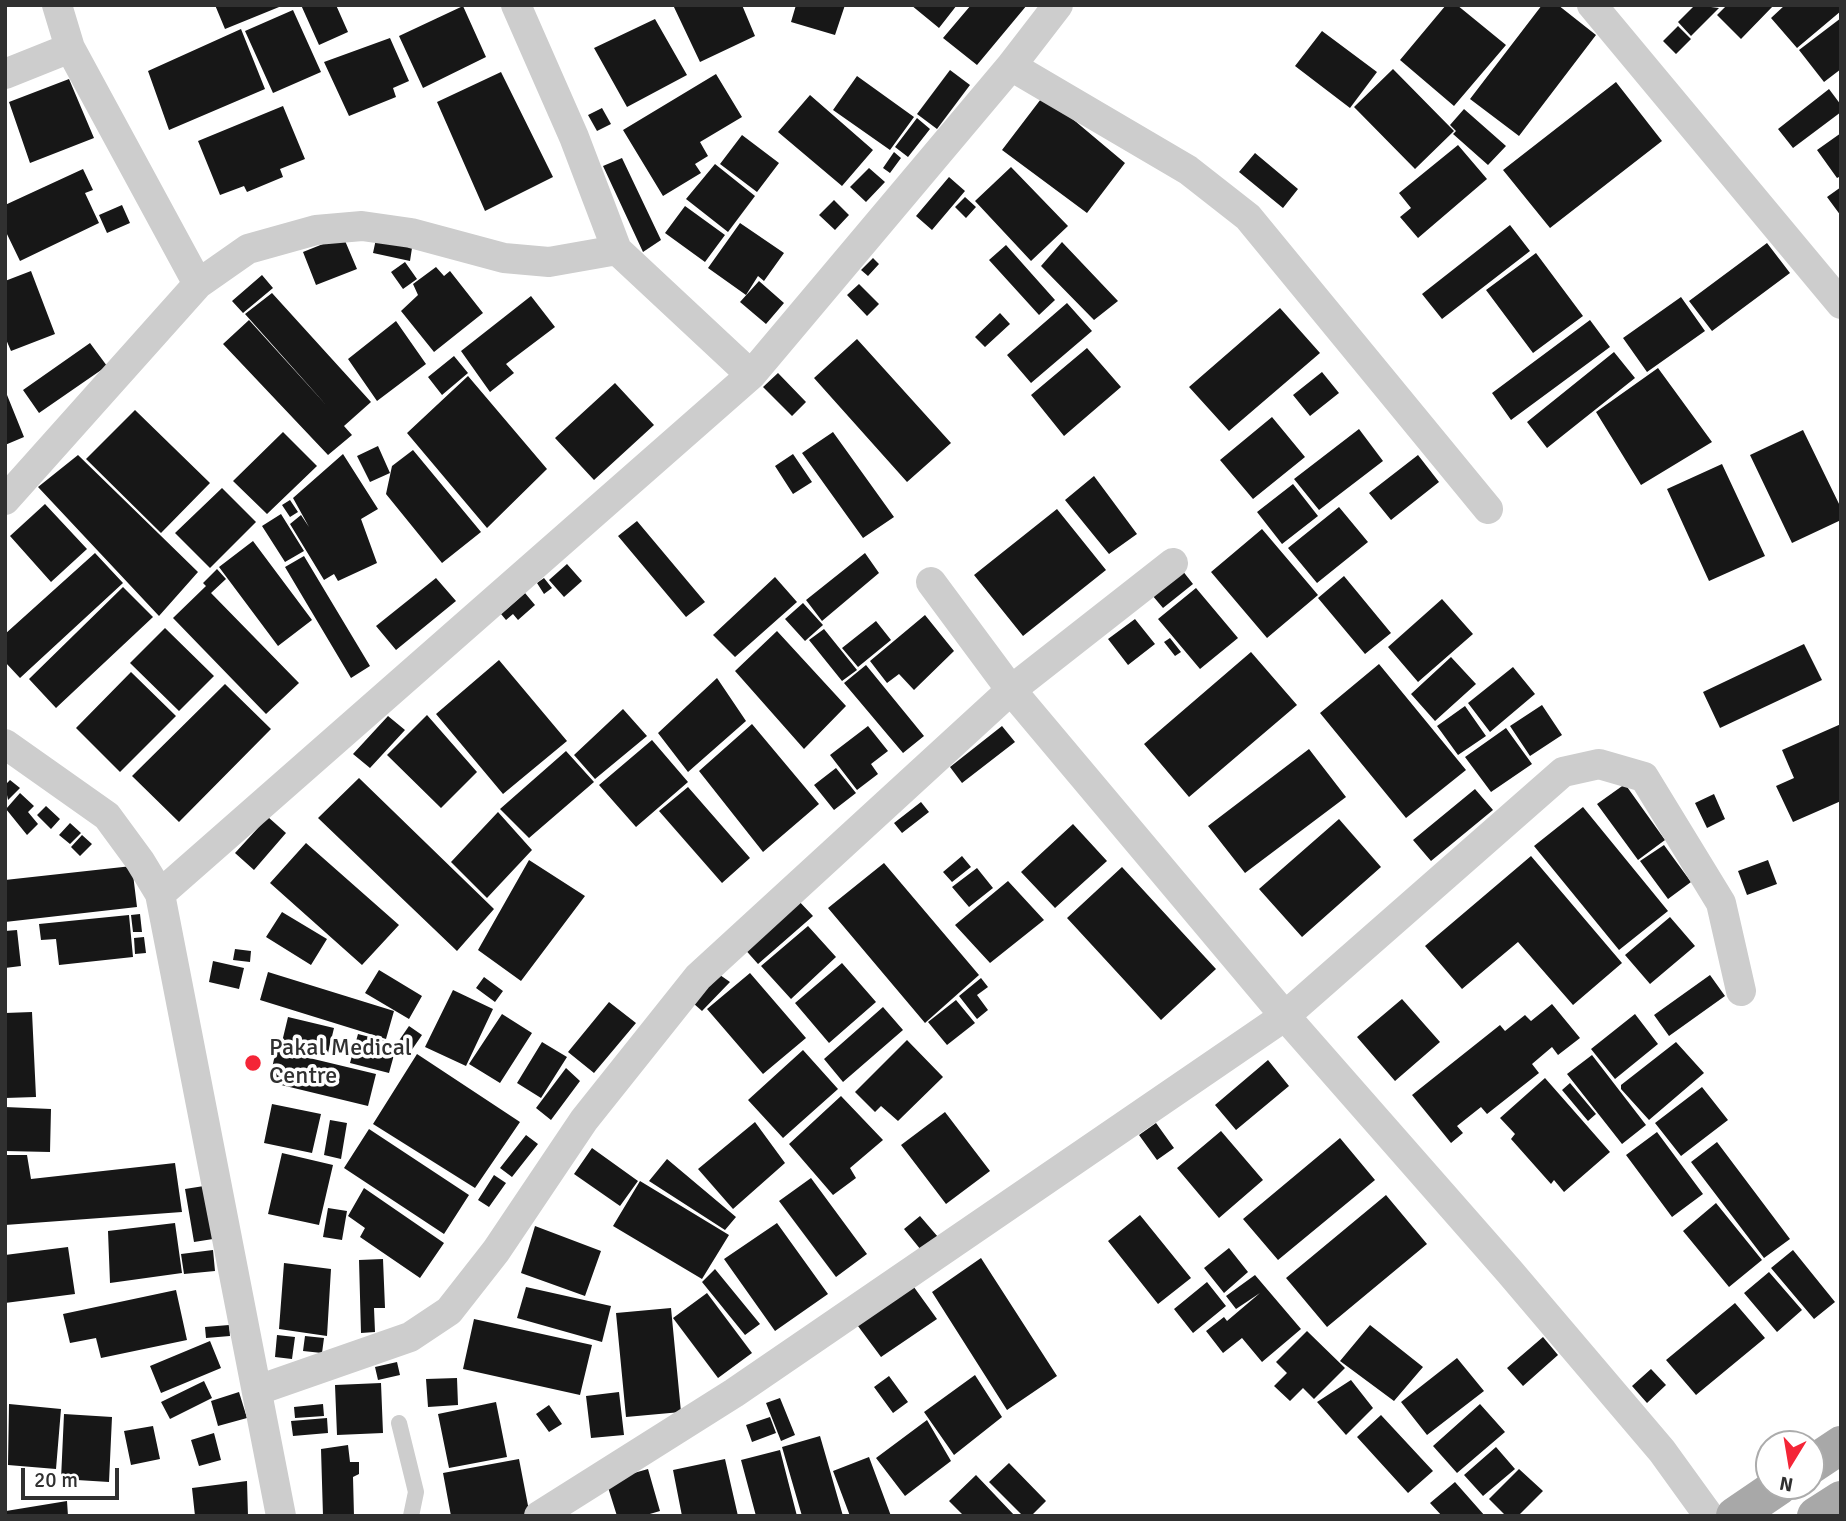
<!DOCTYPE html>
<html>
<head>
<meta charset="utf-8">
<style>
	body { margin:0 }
	#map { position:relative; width:1846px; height:1521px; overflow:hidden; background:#fff; font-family:Signika,sans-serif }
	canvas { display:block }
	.frame { position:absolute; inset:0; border:7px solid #303030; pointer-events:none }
	.north { position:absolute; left:1755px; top:1430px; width:70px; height:70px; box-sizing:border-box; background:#fff; border:2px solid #acacac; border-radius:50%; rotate:191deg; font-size:19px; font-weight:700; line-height:28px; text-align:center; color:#303030 }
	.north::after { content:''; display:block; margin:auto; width:24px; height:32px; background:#f42537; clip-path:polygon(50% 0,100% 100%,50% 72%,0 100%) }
	.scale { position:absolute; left:21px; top:1468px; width:98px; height:32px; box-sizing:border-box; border:4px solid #303030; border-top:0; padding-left:9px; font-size:21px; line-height:24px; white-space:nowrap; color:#303030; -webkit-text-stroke:5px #fff; paint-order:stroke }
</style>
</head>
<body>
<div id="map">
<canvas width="1846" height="1521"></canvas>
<div class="frame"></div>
<div class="north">N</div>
<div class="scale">20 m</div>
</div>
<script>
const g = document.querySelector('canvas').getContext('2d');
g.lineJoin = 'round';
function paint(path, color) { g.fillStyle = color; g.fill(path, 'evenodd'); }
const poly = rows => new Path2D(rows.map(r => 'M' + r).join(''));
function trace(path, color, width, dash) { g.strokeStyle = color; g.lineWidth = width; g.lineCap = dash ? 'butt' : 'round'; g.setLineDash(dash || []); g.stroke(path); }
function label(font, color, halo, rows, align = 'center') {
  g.font = font + ' Signika,sans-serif'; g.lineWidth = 7; g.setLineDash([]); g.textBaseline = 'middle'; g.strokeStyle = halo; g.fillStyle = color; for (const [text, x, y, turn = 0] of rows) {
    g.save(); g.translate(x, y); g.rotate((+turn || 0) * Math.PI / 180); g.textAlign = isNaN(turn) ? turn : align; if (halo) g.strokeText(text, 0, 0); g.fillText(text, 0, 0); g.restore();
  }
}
const building = poly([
	[215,5,284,5,225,29],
	[301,5,336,5,348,32,319,45],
	[673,5,742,5,755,36,700,62],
	[796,5,845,5,835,35,791,22],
	[911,5,957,5,939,28],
	[971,5,1027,5,977,65,943,38],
	[1446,5,1457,5,1506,45,1454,106,1400,60],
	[1542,5,1558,5,1596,35,1519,136,1470,99],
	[1695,5,1719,8,1691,36,1678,22],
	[1727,5,1774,5,1741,39,1717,15],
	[1785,5,1841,5,1841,11,1797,48,1771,18],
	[463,6,486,57,423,88,399,36],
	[293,10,321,72,273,93,245,31],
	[1841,18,1841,69,1824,82,1799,50],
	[655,19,687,75,627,107,594,48],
	[1678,26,1691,39,1676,54,1663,41],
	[241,29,265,89,169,130,148,71],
	[1322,31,1377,72,1350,108,1295,66],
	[390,38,409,81,393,88,396,97,349,116,324,62],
	[1393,69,1454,131,1415,169,1354,107],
	[950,70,970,85,937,129,917,114],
	[501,72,553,177,485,211,437,102],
	[716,74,742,117,700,142,708,156,695,164,701,173,663,196,623,130],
	[857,76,914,117,890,150,833,110],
	[69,79,94,138,30,163,9,102],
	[1616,82,1662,141,1550,228,1503,170],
	[1829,89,1841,105,1841,112,1793,148,1778,129],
	[810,95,873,150,842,186,778,132],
	[1044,95,1125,163,1087,213,1002,150],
	[283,106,305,159,280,169,283,177,247,192,244,186,220,195,198,141],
	[602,108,611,124,597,131,588,115],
	[1464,109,1506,146,1488,165,1453,134,1456,131,1450,125],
	[917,118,930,129,908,157,895,147],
	[1841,133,1841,176,1837,178,1817,150],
	[742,135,779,163,757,192,720,164],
	[1458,145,1487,179,1418,238,1400,217,1411,208,1399,193],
	[894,152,901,158,890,173,883,168],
	[1255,153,1298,189,1283,208,1239,172],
	[622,158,661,240,643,252,603,166],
	[715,164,755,196,728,232,686,199],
	[1011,167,1068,226,1031,261,975,201],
	[869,168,885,182,866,202,850,187],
	[83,169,93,190,85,193,99,223,20,261,5,230,5,205],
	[949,177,965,191,932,230,916,216],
	[1841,187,1841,216,1827,197],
	[965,197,976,207,966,218,955,207],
	[834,200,849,215,835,230,819,215],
	[122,205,130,223,107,233,99,215],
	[685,206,725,235,705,262,665,233],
	[740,223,784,253,764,281,758,276,746,295,708,268],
	[1510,225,1530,251,1442,319,1422,294],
	[343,236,357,269,316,285,303,252],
	[376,239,412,248,410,261,373,253],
	[1062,242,1118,301,1094,320,1041,266],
	[1767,243,1790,273,1712,331,1689,301],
	[1006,245,1055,300,1039,315,989,260],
	[1536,253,1583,316,1533,353,1486,290],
	[873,258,879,264,868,276,861,270],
	[405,262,417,279,403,289,391,272],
	[436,267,444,276,450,271,483,313,434,352,401,311,418,295,413,284],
	[31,271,55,334,11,351,5,337,5,281],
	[262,275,273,288,243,313,232,301],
	[759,281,784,303,766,324,740,302],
	[859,284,879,304,867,316,847,295],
	[272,293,371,402,344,426,352,435,328,455,223,344,249,320,327,406,245,314],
	[531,296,555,327,506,364,514,373,490,392,461,351],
	[1681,297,1705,331,1647,372,1623,338],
	[1067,303,1092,331,1031,383,1007,355],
	[1280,308,1320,353,1229,431,1189,387],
	[1000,313,1010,324,985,347,975,337],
	[1590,320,1610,347,1511,420,1492,393],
	[396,321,426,364,377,401,348,359],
	[857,339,951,443,907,482,814,378],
	[90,343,107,366,39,413,23,390],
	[1087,348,1121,387,1064,436,1031,395],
	[1614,352,1635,378,1547,448,1527,422],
	[454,356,468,373,442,395,428,377],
	[1658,368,1712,442,1641,485,1596,412],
	[1322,372,1339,393,1310,416,1293,395],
	[778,373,806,402,792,416,763,387],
	[468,376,547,469,487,528,407,433],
	[615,383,654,425,594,480,555,438],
	[5,390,24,437,5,445],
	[135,410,210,483,161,533,86,459],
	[1272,417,1305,457,1253,499,1220,460],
	[1359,429,1383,461,1319,510,1294,479],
	[1803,430,1841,508,1841,520,1792,543,1750,455],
	[283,432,317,466,267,514,233,481],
	[833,432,894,517,863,538,802,453],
	[378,446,390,473,370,482,357,456],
	[413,450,481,532,442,563,386,494,392,466],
	[343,454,378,509,361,519,377,563,338,581,334,574,324,580,290,524,301,515,309,527,293,498],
	[793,454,812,482,793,494,775,466],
	[78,455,198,572,159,616,38,487],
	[1418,455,1439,482,1391,520,1369,493],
	[1722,464,1765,556,1709,581,1667,489],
	[1094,476,1137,534,1109,554,1065,500],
	[1293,484,1318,516,1282,544,1257,512],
	[222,488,256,522,210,568,175,533],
	[290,500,298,512,290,517,282,505],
	[45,504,87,549,51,582,10,536],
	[1339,507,1368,542,1317,583,1288,548],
	[1057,509,1106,570,1023,636,974,575],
	[281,514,304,551,285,562,262,526],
	[637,521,705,602,686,617,618,536],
	[1262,529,1318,595,1267,638,1211,572],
	[253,541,312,620,278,646,219,567],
	[95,553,123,583,20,678,5,662,5,634],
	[865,553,879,573,822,621,806,600],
	[304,556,370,666,351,678,285,567],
	[567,564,582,581,564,597,549,580],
	[217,569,226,579,211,593,299,683,266,714,173,618,206,586,203,583],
	[1182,570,1193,584,1163,608,1152,595],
	[1344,576,1391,633,1365,654,1318,598],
	[775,577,797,602,735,657,713,635],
	[436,578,456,601,396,650,376,626],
	[544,578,552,588,544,594,537,583],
	[123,587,153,617,56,708,29,679],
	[1196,588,1238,638,1200,669,1158,619],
	[525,593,535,605,518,620,513,614,506,620,501,614],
	[1442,599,1473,634,1418,682,1388,647],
	[803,603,823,625,805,641,785,619],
	[925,615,954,651,914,690,899,674,887,683,870,661],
	[1135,619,1155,644,1128,665,1108,639],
	[876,621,891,640,858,667,842,648],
	[165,628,214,676,179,711,130,663],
	[824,629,857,670,842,681,809,640],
	[777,631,846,706,804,749,735,671],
	[1170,638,1181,652,1175,656,1164,642],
	[1804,644,1822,680,1720,728,1703,692],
	[1251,652,1297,705,1189,797,1144,744],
	[1451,657,1476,684,1435,721,1411,694],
	[499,660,567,741,503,794,436,714],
	[1379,664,1466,770,1406,818,1320,713],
	[866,665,924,736,903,753,844,683],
	[1513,667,1535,694,1490,732,1468,703],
	[131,672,176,716,120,772,76,728],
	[717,678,746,721,688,772,658,733],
	[225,684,271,729,179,822,132,776],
	[1542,705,1562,735,1530,756,1510,726],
	[1465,706,1486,736,1458,755,1437,726],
	[623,709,647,736,595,779,574,755],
	[427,715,477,772,441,808,387,755],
	[388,716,405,730,370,768,353,754],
	[752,724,819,804,763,852,699,771],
	[1841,724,1841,801,1793,822,1776,786,1794,778,1782,750],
	[868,726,888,751,871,764,878,774,857,790,830,755],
	[1002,726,1015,742,962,783,950,767],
	[1506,728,1532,764,1491,792,1465,757],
	[652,740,688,782,636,827,599,785],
	[1309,749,1346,797,1245,873,1208,826],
	[566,751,594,782,529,838,500,809],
	[836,768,856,793,834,810,814,785],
	[359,778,494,909,457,951,318,818],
	[10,780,20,788,8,800,5,785],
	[1625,784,1665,840,1638,860,1597,804],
	[688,787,750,858,722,883,659,811],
	[1475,789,1493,810,1431,861,1413,840],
	[20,793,34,806,28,812,38,824,27,835,6,809],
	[1714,794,1725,819,1707,828,1695,803],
	[921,802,929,812,902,833,894,823],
	[46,806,60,819,51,829,37,815],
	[1583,807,1668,911,1619,950,1534,846],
	[498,812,532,850,487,898,451,862],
	[268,817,286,833,254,870,235,853],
	[1339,819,1381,867,1302,937,1259,889],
	[70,823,81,833,70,844,59,835],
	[1073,824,1107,861,1055,908,1021,872],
	[82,835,92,844,80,856,71,847],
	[306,843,399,925,362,965,270,883],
	[1664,845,1691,882,1668,899,1640,861],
	[962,856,971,867,952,882,943,872],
	[1531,856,1622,963,1573,1005,1518,942,1462,989,1425,946],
	[529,860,585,896,521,981,478,950],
	[1768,860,1777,884,1747,895,1738,871],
	[884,863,979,975,925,1023,828,908],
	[132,866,137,907,5,922,5,880],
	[1122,867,1216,969,1161,1020,1067,918],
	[977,868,993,888,969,907,952,887],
	[1008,881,1044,920,990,963,955,925],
	[796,898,813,916,758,964,742,946],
	[282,912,327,939,311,965,266,937],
	[140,914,142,932,133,932,131,915],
	[129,915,133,957,59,965,56,939,41,940,39,924],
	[1670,917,1695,946,1650,984,1625,955],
	[808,926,836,957,791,999,761,966],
	[17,930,21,966,5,968,5,931],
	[144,937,146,953,135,954,134,938],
	[235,949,251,951,250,962,233,960],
	[213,961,244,968,239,989,209,982],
	[842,963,876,1002,829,1043,795,1003],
	[379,970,422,996,409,1019,365,993],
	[268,972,394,1011,386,1039,260,1000],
	[750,973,806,1038,763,1074,707,1009],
	[720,975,730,982,702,1011,693,1003],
	[1710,975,1725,996,1669,1036,1654,1015],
	[484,977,503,991,495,1002,476,988],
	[981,978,988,987,977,995,988,1010,977,1019,959,996],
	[453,990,493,1009,466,1066,425,1047],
	[1402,999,1440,1042,1395,1081,1357,1037],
	[956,1000,975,1023,947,1045,928,1022],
	[609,1002,636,1023,594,1073,568,1052],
	[1552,1004,1580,1038,1558,1055,1552,1047,1532,1064,1539,1073,1487,1114,1481,1107,1457,1126,1463,1133,1451,1143,1412,1095,1500,1025,1505,1031,1525,1015,1531,1021],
	[883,1007,903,1030,843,1082,824,1059],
	[32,1012,36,1097,5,1098,5,1013],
	[502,1014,532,1033,500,1083,469,1064],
	[1635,1014,1658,1044,1615,1079,1591,1049],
	[288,1017,334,1028,328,1053,282,1042],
	[409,1026,422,1035,411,1051,398,1042],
	[358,1034,397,1044,389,1073,350,1063],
	[907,1040,943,1077,898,1121,881,1106,875,1112,855,1092],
	[542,1042,567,1057,541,1098,517,1083],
	[1676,1042,1704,1073,1649,1120,1621,1089,1621,1085],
	[276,1050,376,1074,368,1106,269,1082],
	[803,1050,838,1089,783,1138,748,1100],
	[417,1054,520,1122,475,1188,373,1124],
	[1592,1055,1646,1125,1622,1144,1567,1074],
	[1268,1060,1289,1086,1236,1130,1215,1105],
	[566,1068,580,1081,551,1120,536,1108],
	[1545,1078,1610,1152,1564,1192,1554,1180,1551,1184,1511,1139,1515,1134,1500,1118],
	[1570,1083,1596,1114,1588,1121,1562,1090],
	[1702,1087,1728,1120,1681,1156,1655,1123],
	[841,1096,883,1140,850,1168,856,1178,833,1195,789,1144],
	[272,1104,321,1114,312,1153,264,1143],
	[5,1107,51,1109,50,1152,5,1151],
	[945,1112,990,1171,946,1204,901,1145],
	[330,1120,347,1123,341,1159,324,1155],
	[755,1122,785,1163,733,1209,698,1169],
	[1156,1123,1174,1148,1157,1160,1139,1135],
	[369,1129,469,1195,444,1234,344,1168],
	[1221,1131,1263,1180,1219,1218,1177,1168],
	[1657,1132,1703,1194,1672,1217,1626,1155],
	[526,1135,538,1144,512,1177,500,1168],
	[1340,1138,1375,1180,1278,1260,1243,1219],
	[1717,1142,1790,1239,1764,1258,1691,1162],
	[592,1148,638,1181,620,1206,574,1174],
	[282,1153,333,1165,319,1225,268,1214],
	[5,1155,27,1155,31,1179,175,1163,182,1212,5,1225],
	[667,1159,736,1217,725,1230,649,1181],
	[494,1175,506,1183,489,1207,478,1200],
	[811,1178,867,1254,836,1277,779,1201],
	[640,1181,729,1235,702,1279,613,1226],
	[204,1186,213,1239,194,1242,185,1189],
	[364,1188,444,1243,420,1278,360,1237,365,1228,348,1216],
	[1386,1195,1427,1244,1327,1327,1286,1278],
	[1716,1203,1762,1260,1729,1287,1683,1231],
	[328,1208,347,1211,342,1240,323,1237],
	[1140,1215,1191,1278,1158,1304,1108,1241],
	[920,1216,938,1237,921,1250,904,1229],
	[175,1223,182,1273,110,1283,108,1231],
	[777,1223,828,1294,775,1331,724,1259],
	[535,1226,601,1251,585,1296,521,1273],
	[68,1247,75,1294,5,1303,5,1255],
	[1229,1248,1248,1272,1224,1293,1204,1268],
	[213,1250,215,1271,184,1274,181,1254],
	[1793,1250,1835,1302,1814,1319,1771,1268],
	[981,1258,1057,1376,1007,1410,932,1292],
	[383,1259,385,1308,374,1308,375,1332,361,1333,359,1260],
	[284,1263,331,1269,327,1336,279,1329],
	[715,1269,760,1324,745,1335,702,1282],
	[1769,1272,1802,1310,1777,1332,1744,1293],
	[1255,1275,1301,1329,1262,1362,1242,1338,1223,1353,1206,1331,1224,1317,1227,1321,1260,1293,1236,1309,1226,1296],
	[1207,1282,1226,1306,1193,1333,1174,1309],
	[911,1283,937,1319,881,1357,855,1322],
	[526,1287,611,1306,602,1342,517,1318],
	[176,1290,187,1340,101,1358,96,1338,70,1343,63,1314],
	[707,1293,752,1353,718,1378,673,1318],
	[1735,1303,1765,1338,1696,1395,1666,1360],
	[671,1308,681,1412,626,1417,616,1313],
	[474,1319,592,1345,580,1395,463,1369],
	[229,1325,230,1336,206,1338,205,1327],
	[1370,1325,1423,1367,1394,1401,1340,1361],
	[1307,1331,1345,1368,1314,1399,1303,1388,1290,1401,1274,1386,1287,1373,1276,1362],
	[277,1335,295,1337,292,1359,275,1357],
	[305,1336,324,1338,322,1353,303,1351],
	[1543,1337,1558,1355,1523,1386,1507,1368],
	[210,1341,221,1368,161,1393,150,1366],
	[1457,1358,1484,1391,1427,1435,1401,1402],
	[397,1362,400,1375,378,1380,375,1367],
	[1651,1369,1666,1385,1647,1403,1632,1386],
	[975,1375,1002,1417,954,1455,924,1412],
	[889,1376,908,1402,893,1413,874,1387],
	[457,1378,458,1405,428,1407,426,1379],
	[1351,1380,1373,1408,1346,1435,1317,1402],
	[204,1381,212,1398,170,1419,161,1402],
	[381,1383,383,1433,337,1435,335,1385],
	[239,1392,247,1418,218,1426,211,1401],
	[619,1392,624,1435,591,1438,586,1396],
	[780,1398,795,1435,781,1441,766,1403],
	[496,1402,507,1457,449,1468,438,1414],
	[9,1404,61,1409,56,1469,8,1465],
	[323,1404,324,1416,295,1418,294,1407],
	[1480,1404,1505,1432,1457,1473,1433,1446],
	[549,1405,562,1424,549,1432,536,1414],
	[64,1414,112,1417,109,1482,61,1479],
	[1381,1415,1433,1471,1408,1493,1357,1437],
	[770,1417,776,1433,752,1442,746,1425],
	[327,1418,328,1433,293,1436,291,1421],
	[927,1420,951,1461,905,1496,876,1458],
	[153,1426,160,1459,131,1465,124,1431],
	[214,1433,221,1460,199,1466,191,1440],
	[820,1436,843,1516,802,1516,782,1447],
	[348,1445,350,1462,359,1462,359,1474,353,1477,354,1516,323,1516,321,1449],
	[1496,1447,1515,1469,1483,1496,1464,1475],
	[780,1450,797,1516,756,1516,741,1460],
	[869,1457,891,1516,850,1516,833,1471],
	[519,1459,530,1516,451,1516,443,1473],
	[725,1459,738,1516,682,1516,673,1470],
	[1009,1463,1046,1501,1031,1516,1023,1516,989,1482],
	[648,1469,660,1511,643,1516,617,1516,606,1481],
	[1519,1469,1543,1491,1518,1516,1506,1516,1489,1499],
	[976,1475,1015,1516,964,1516,949,1501],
	[247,1481,248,1516,195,1516,192,1488],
	[1455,1482,1485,1516,1442,1516,1430,1503],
	[67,1501,68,1516,7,1516,6,1511]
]);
const lane = poly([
	[399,1423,416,1492,411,1516]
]);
const street = poly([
	[516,5,574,137,617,250,751,375],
	[1592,5,1841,304],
	[1011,66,1188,170,1248,217,1488,509],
	[5,74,70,48],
	[198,284,248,249,316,230,362,226,411,233,504,258,549,262,617,250],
	[5,500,198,284,70,48,57,5],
	[931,582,1011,690,1285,1016,1509,1271,1662,1451,1709,1516],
	[5,744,107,816,140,861,160,894,281,1516],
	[160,894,751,375,1011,66,1058,5],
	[258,1390,410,1337,449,1311,496,1251,584,1120,698,977,1011,690,1173,563],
	[539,1516,734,1393,1285,1016,1563,772,1599,764,1644,777,1721,903,1741,991]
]);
const primary = poly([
	[1811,1465,1841,1445],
	[1735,1516,1779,1486],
	[1816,1516,1841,1500]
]);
const markers = [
	[253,1063,9,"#f42537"]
];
const poiNames = [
	["Pakal Medical",269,1049],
	["Centre",269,1077]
];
paint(building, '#171717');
trace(lane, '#cdcdcd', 16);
trace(street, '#cdcdcd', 30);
trace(primary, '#a8a8a8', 38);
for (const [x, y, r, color] of markers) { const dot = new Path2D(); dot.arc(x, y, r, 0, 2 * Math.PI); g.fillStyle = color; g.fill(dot); trace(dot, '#fff', 2.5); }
label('24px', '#303030', '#fff', poiNames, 'left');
</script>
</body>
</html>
